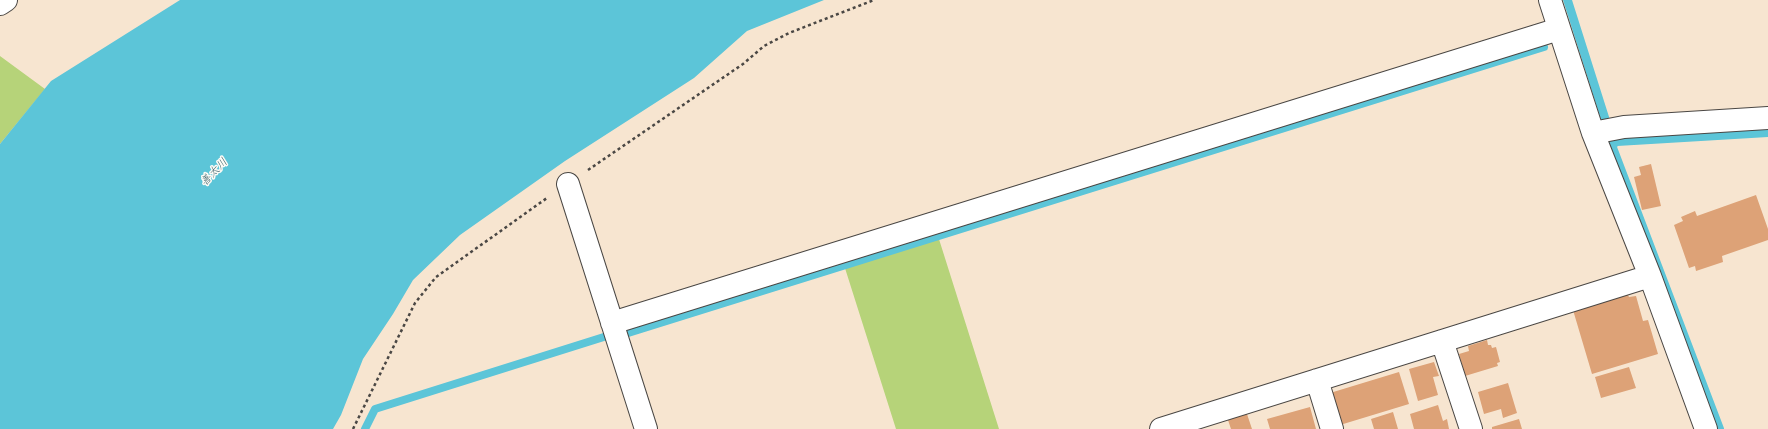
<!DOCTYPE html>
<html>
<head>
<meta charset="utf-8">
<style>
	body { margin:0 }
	canvas { display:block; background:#f7e5d0 }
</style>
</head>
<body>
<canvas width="1768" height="429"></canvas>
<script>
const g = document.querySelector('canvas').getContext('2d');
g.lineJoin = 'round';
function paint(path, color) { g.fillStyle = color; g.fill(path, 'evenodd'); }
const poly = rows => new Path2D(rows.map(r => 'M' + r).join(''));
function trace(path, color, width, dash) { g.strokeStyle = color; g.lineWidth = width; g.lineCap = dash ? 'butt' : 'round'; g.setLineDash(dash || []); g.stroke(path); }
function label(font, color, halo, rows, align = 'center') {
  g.font = font + ' Kalam,"Klee One",sans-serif'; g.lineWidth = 3; g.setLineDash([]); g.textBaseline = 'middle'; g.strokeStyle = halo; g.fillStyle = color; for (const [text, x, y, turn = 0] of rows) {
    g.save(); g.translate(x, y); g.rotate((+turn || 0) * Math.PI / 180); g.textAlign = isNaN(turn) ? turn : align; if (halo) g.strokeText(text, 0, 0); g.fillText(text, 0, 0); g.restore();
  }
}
const green = poly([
	[0,56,45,89,0,144],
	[938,236,999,429,896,429,844,265]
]);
const water = poly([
	[180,0,824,0,747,31,694,78,565,161,460,235,413,280,393,314,363,359,341,415,333,429,0,429,0,144,51,81],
	[1563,0,1572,0,1610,120,1601,120]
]);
const stream = poly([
	[625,334,1544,47],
	[365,429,375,409,607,336],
	[1720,429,1612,145,1617,142,1768,133]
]);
const building = poly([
	[1651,164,1661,206,1642,210,1634,177,1641,175,1639,167],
	[1756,195,1768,229,1768,240,1722,256,1723,262,1696,271,1695,266,1689,268,1674,225,1683,221,1681,217,1695,211,1697,216],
	[1627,293,1629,297,1636,296,1643,321,1648,320,1658,354,1592,374,1573,310],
	[1487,340,1488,345,1491,345,1492,348,1496,347,1500,362,1497,363,1498,366,1465,376,1459,354,1469,351,1468,346],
	[1434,362,1439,376,1433,377,1438,395,1418,401,1409,369],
	[1629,367,1636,388,1601,398,1595,377],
	[1399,372,1409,404,1340,425,1330,393],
	[1508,383,1517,413,1503,418,1501,409,1484,414,1478,392],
	[1438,405,1443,421,1447,419,1449,429,1414,429,1410,414],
	[1310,407,1316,429,1270,429,1267,419],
	[1246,411,1252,429,1231,429,1227,417],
	[1393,412,1398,429,1374,429,1371,419],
	[1519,419,1522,429,1492,429,1492,427]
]);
const path = poly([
	[588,170,743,64,764,46,789,33,874,0],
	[353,429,415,303,436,277,547,198]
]);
const minor = poly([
	[1550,0,1593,133,1650,276,1706,429],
	[0,4,6,0],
	[1593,133,1624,127,1768,118],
	[568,184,646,429],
	[612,323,1559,29],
	[1442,341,1471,429],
	[1317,380,1332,429],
	[1161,429,1650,276]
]);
const waterNames = [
	["善太川",215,173,-46]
];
paint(green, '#b6d379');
paint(water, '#5cc5d8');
trace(stream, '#5cc5d8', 8);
paint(building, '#dda277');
trace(minor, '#4a4744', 24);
trace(path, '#4a4744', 2.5, [3, 3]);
trace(minor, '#fff', 22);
label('italic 11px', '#3c6168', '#fdfcf7', waterNames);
</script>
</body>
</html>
